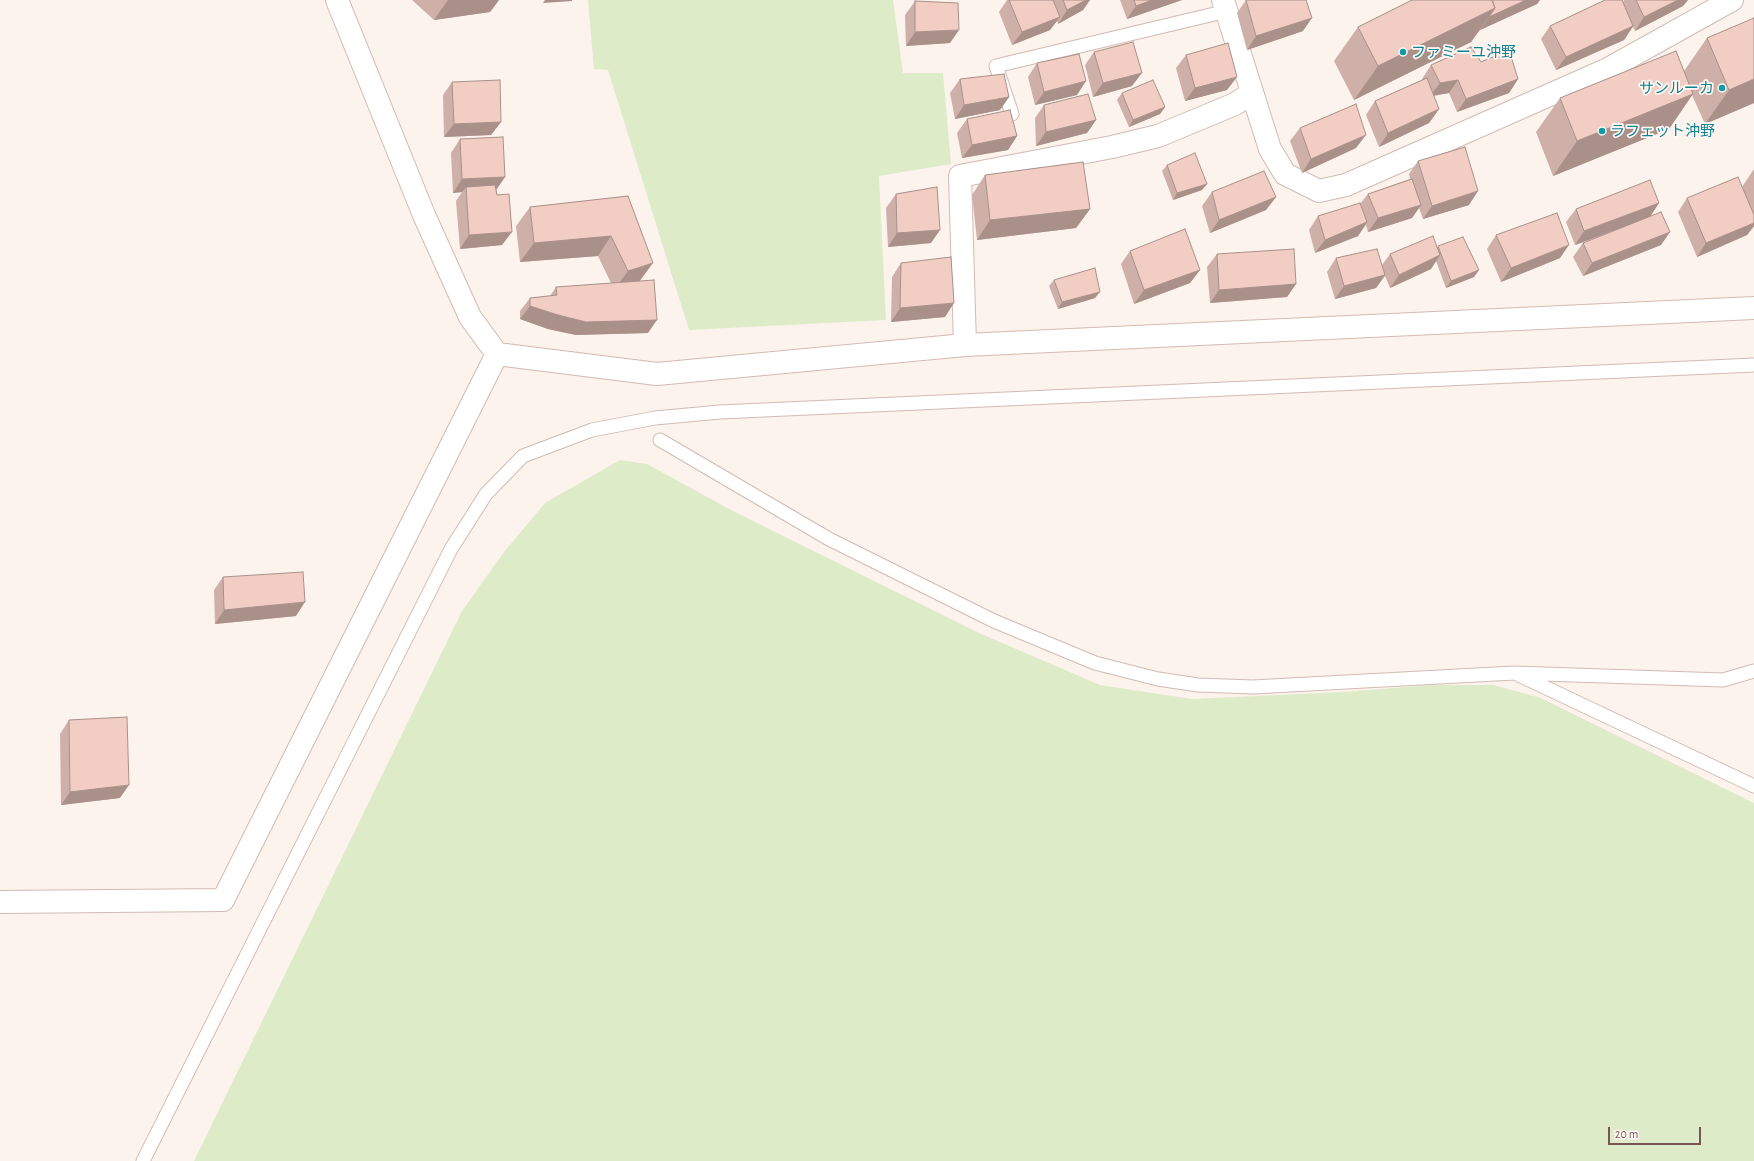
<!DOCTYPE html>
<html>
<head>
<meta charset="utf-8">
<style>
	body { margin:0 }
	#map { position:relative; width:1754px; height:1161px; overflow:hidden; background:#fcf3ec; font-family:"Alegreya Sans",sans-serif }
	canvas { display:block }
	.scale { position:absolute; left:1608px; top:1127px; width:93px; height:18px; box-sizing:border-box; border:2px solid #78554e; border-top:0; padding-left:5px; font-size:12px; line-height:14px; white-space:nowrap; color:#78554e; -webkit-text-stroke:3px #fff7f3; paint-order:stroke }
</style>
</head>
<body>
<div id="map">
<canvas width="1754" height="1161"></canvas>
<div class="scale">20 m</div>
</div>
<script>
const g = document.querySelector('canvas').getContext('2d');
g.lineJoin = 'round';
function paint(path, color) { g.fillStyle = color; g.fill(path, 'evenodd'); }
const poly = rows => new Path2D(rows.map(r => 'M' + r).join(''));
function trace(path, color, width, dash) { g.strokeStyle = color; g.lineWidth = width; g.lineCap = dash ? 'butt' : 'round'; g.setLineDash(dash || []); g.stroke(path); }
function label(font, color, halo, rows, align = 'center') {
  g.font = font + ' "Alegreya Sans","Noto Sans JP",sans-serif'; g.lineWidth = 3.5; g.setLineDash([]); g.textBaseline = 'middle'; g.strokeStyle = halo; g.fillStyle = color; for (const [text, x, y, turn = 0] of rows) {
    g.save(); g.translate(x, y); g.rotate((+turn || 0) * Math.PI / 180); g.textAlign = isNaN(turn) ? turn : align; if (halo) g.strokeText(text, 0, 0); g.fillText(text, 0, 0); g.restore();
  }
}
const green = poly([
	[588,0,893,0,903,73,943,73,951,164,879,176,886,320,689,330,608,70,594,69],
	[620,460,647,464,731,510,979,633,1100,685,1192,699,1342,692,1432,685,1493,685,1541,698,1754,803,1754,1161,194,1161,462,611,504,552,545,503]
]);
const lane = poly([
	[1012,114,996,66,1227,11],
	[660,440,829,539,994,621,1095,663,1158,679,1198,685,1253,687,1514,673,1723,680,1754,671],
	[1519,675,1754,786],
	[143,1161,451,549,486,494,523,456,592,430,655,418,720,412,1754,365]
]);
const street = poly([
	[1223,0,1270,149,1285,174,1319,191,1346,185,1608,69,1732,0],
	[965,345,960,176,1112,147,1158,136,1235,104,1252,93],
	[0,902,223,900,497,354]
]);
const secondary = poly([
	[337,0,424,215,470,317,497,354,657,374,965,345,1754,308]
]);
const wall = poly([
	[412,0,499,0,490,12,434,20],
	[1007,0,1090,0,1083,10,1058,24,1057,21,1050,30,1012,45,999,12],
	[1120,0,1182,0,1127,19],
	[1246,0,1303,31,1247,50,1237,13],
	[1412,0,1540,0,1537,4,1480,30,1471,42,1354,100,1334,61,1358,27],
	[1624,0,1688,0,1683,6,1635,31,1633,27,1624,40,1556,70,1541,39,1550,26,1623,2],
	[915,1,950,43,906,46,905,15],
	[1707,38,1754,103,1705,124,1692,95,1669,129,1553,176,1536,132,1560,98,1684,71],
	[1094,52,1132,86,1093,97,1085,65],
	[1186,55,1227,90,1185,101,1176,68],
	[1481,62,1518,79,1509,93,1457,112,1449,93,1434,96,1439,109,1429,123,1379,147,1366,115,1375,101,1422,80,1422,79,1431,65],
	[1037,63,1077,95,1035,105,1028,77],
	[960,79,1009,97,1000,110,955,119,950,93],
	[452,82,501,122,491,135,444,137,443,95],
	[1122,93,1165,107,1160,114,1129,127,1117,100],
	[1044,105,1096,120,1087,133,1036,146,1035,118],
	[967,119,1017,136,1008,150,962,158,957,133],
	[1300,128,1356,148,1302,173,1290,141],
	[460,139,505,177,496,190,502,245,460,249,456,201,462,192,453,193,451,153],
	[1418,161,1469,205,1423,219,1419,208,1412,218,1368,232,1366,225,1358,236,1315,253,1309,230,1318,216,1360,204,1368,194,1410,179,1409,174],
	[1167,165,1207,184,1202,190,1173,200,1162,171],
	[1754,169,1754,226,1747,235,1697,257,1678,212,1687,198,1742,187],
	[985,175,1090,209,1076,228,977,240,972,195],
	[1212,192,1276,197,1266,210,1210,233,1202,206],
	[896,194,931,243,888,247,886,208],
	[628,196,639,281,648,333,576,335,548,329,520,319,520,311,530,298,550,296,556,287,611,283,598,256,520,262,516,226,530,207],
	[1659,203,1650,216,1661,245,1583,276,1573,257,1583,243,1629,225,1575,245,1566,222,1576,209],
	[1496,235,1560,258,1501,282,1487,249],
	[1438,246,1479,270,1474,277,1446,288,1436,261,1431,269,1390,288,1385,276,1376,288,1335,299,1327,272,1336,258,1382,265,1390,254,1438,247],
	[1130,251,1200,270,1190,283,1134,304,1121,264],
	[1217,254,1296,284,1287,297,1210,303,1207,267],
	[901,263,945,317,891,322,892,277],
	[1054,280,1095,298,1058,309,1049,286],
	[223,577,296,616,215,624,214,590],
	[69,720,120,798,61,805,60,734]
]);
const shadedWall = poly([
	[448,0,499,0,490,12,434,20],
	[545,0,572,0,572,1,543,3],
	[1086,0,1090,0,1083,10,1058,24,1067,10],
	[1152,0,1182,0,1127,19,1136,6],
	[1526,0,1540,0,1537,4,1480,30,1489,17],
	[1678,0,1688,0,1683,6,1635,31,1644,17],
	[1495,8,1471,42,1354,100,1378,66],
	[1060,17,1050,30,1012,45,1022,32],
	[1312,18,1303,31,1247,50,1256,36],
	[1633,26,1624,40,1556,70,1566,57],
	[959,30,950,43,906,46,915,32],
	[1142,73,1132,86,1093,97,1103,83],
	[1237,77,1227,90,1185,101,1195,88],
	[1518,79,1509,93,1457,112,1466,99],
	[1754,79,1754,103,1705,124,1729,90],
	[1458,80,1449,93,1430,96,1440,83],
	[1086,81,1077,95,1035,105,1044,92],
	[1693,94,1669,129,1553,176,1577,141],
	[1009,97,1000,110,955,119,964,105],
	[1165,107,1160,114,1129,127,1133,120],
	[1439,109,1429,123,1379,147,1388,133],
	[1096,120,1087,133,1036,146,1046,132],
	[501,122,491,135,444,137,454,124],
	[1366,135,1356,148,1302,173,1311,159],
	[1017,136,1008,150,962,158,972,145],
	[505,177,496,190,466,187,462,192,453,193,462,179],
	[1207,184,1202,190,1173,200,1177,193],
	[1478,191,1469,205,1423,219,1432,206],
	[1276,197,1266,210,1210,233,1219,220],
	[1659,203,1650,217,1575,245,1584,231],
	[1421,205,1412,218,1368,232,1378,218],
	[1090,209,1076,228,977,240,990,220],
	[1367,222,1358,236,1315,253,1325,240],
	[1754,223,1754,226,1747,235,1697,257,1706,243],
	[940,230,931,243,888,247,897,233],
	[512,232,502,245,460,249,469,235],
	[1670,232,1661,245,1583,276,1592,263],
	[611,236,598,256,520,262,534,243],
	[1569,245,1560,258,1501,282,1511,268],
	[1440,255,1431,269,1390,288,1399,275],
	[653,263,639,282,614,290,628,271],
	[1200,270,1190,283,1134,304,1144,290],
	[1479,270,1474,277,1446,288,1451,281],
	[1385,275,1376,288,1335,299,1344,286],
	[1296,284,1287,297,1210,303,1219,290],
	[1100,292,1095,298,1058,309,1062,302],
	[954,303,945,317,891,322,900,308],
	[530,306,657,320,648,333,576,335,548,329,520,319],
	[305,602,296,616,215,624,224,610],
	[129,785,120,798,61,805,70,792]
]);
const building = poly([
	[1009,0,1053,0,1060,17,1022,32,1009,0],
	[1063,0,1086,0,1067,10,1063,0],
	[1134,0,1152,0,1136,6,1134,0],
	[1246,0,1306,0,1312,18,1256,36,1246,0],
	[1412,0,1492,0,1495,8,1378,66,1358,27,1412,0],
	[1492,0,1526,0,1489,17,1495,8,1492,0],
	[1605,0,1622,0,1633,26,1566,57,1550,26,1605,0],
	[1636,0,1678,0,1644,17,1636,0],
	[915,1,958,3,959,30,915,32,915,1],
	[1754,18,1754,79,1729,90,1707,38,1754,18],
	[1133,42,1142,73,1103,83,1094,52,1133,42],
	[1228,43,1237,77,1195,88,1186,55,1228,43],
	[1471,47,1481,62,1509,50,1518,79,1466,99,1458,80,1440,83,1431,65,1471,47],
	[1676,51,1693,94,1577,141,1560,98,1676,51],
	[1079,54,1086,81,1044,92,1037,63,1079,54],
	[1004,74,1009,97,964,105,960,79,1004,74],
	[1427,78,1439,109,1388,133,1375,101,1427,78],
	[500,80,501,122,454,124,452,82,500,80],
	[1153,80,1165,107,1133,120,1122,93,1153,80],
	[1088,94,1096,120,1046,132,1044,105,1088,94],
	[1356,104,1366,135,1311,159,1300,128,1356,104],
	[1010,110,1017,136,972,145,967,119,1010,110],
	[503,137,505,177,462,179,460,139,503,137],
	[1465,147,1478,191,1432,206,1418,161,1465,147],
	[1195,153,1207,184,1177,193,1167,165,1195,153],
	[1083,162,1090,209,990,220,985,175,1083,162],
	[1264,171,1276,197,1219,220,1212,192,1264,171],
	[1738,177,1754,215,1754,223,1706,243,1687,198,1738,177],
	[1412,179,1421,205,1378,218,1368,194,1412,179],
	[1650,180,1659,203,1584,231,1576,209,1650,180],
	[495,185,497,195,509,194,512,232,469,235,466,187,495,185],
	[937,187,940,230,897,233,896,194,937,187],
	[628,196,653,263,628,271,611,236,534,243,530,207,628,196],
	[1360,203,1367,222,1325,240,1318,216,1360,203],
	[1661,212,1670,232,1592,263,1583,243,1661,212],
	[1557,213,1569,245,1511,268,1496,235,1557,213],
	[1185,229,1200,270,1144,290,1130,251,1185,229],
	[1433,236,1440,255,1399,275,1390,254,1433,236],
	[1463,237,1479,270,1451,281,1438,246,1463,237],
	[1294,249,1296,284,1219,290,1217,254,1294,249],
	[1377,249,1385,275,1344,286,1336,258,1377,249],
	[951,257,954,303,900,308,901,263,951,257],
	[1095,268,1100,292,1062,302,1054,280,1095,268],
	[654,280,657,320,586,322,558,315,530,306,530,298,557,295,556,287,654,280],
	[303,572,305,602,224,610,223,577,303,572],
	[127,717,129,785,70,792,69,720,127,717]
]);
const markers = [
	[1403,52,4,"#0f9aa8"],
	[1722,88,4,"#0f9aa8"],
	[1602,131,4,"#0f9aa8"]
];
const cultureNames = [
	["ファミーユ沖野",1411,52],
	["サンルーカ",1714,88,"right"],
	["ラフェット沖野",1610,131]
];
paint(green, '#deebc9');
trace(lane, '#d2bbb3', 15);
trace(street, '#d2bbb3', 24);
trace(secondary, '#d5bab0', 24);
trace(lane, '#fff', 13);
trace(street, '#fff', 22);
trace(secondary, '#fff', 22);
paint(wall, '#cfb0a9');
paint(shadedWall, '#a99089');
paint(building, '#f1cdc4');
trace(building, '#a99089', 1);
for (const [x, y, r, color] of markers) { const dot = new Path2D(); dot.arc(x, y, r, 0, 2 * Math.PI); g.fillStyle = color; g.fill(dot); trace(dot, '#fff7f3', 1.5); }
label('15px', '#0d838f', '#fff7f3', cultureNames, 'left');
</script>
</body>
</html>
